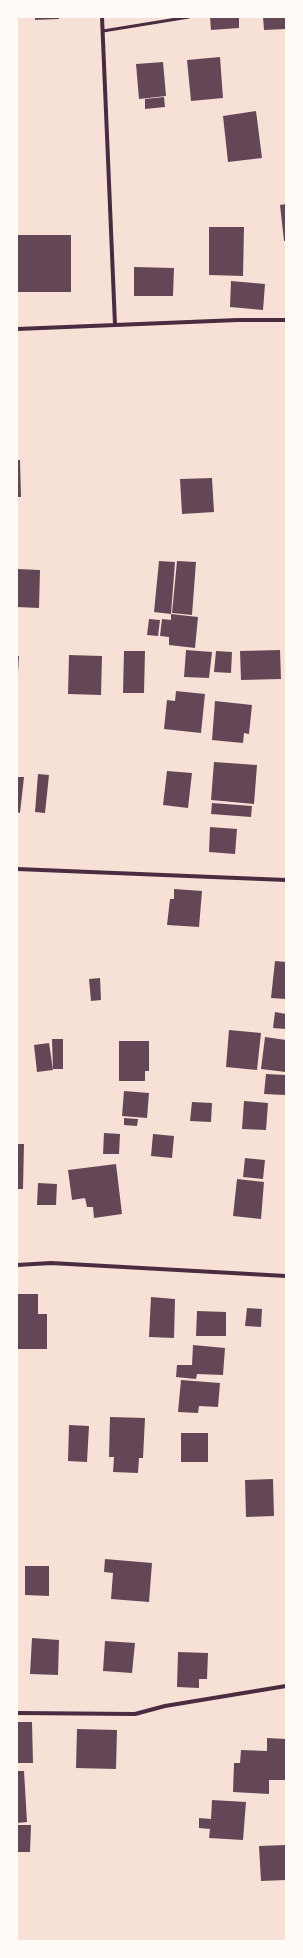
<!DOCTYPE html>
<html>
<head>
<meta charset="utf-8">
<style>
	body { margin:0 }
	#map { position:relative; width:303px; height:1958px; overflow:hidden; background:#f7e1d7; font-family:Signika,sans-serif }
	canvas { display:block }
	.frame { position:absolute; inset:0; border:18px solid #fffaf5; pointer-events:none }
</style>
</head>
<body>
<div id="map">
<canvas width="303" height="1958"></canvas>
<div class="frame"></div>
</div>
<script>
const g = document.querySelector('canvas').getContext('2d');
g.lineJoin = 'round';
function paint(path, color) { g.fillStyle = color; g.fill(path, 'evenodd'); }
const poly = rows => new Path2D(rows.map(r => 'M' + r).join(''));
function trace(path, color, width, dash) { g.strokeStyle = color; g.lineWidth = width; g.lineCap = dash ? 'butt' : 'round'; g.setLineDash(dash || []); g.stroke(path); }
const building = poly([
	[35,17,59,17,59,19,35,20],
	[210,17,239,17,239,28,211,30],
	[263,17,286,17,286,29,264,30],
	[220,57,223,98,191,101,187,60],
	[163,62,166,96,139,99,136,64],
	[164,97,165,107,145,109,145,99],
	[256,111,262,158,228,162,223,116],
	[286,204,286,241,284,241,280,205],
	[209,227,244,227,243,276,209,275],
	[17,235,71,235,71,292,17,292],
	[134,267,174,268,173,296,134,296],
	[231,281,265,284,263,310,230,307],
	[17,460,20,460,21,497,17,497],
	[212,478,214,512,182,514,180,479],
	[159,561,175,562,171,614,154,612],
	[177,561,196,562,192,615,172,613],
	[17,569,40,570,39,608,17,607],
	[171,614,198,617,195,648,169,645,169,637,160,636,162,619,171,620],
	[149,619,160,620,158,636,147,635],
	[186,650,212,652,209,678,184,677],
	[280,650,281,679,241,680,240,651],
	[124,651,145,651,144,693,123,693],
	[216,651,232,652,231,673,214,672],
	[69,655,102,656,101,695,68,694],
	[17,656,19,656,18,673,17,673],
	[176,691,205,694,201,733,164,729,167,700,175,701],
	[215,701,252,705,249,734,244,733,243,743,212,740],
	[214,762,257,765,254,804,211,800],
	[167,771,192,773,188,808,163,805],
	[38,774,49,775,45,813,35,812],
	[17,777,24,777,20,813,17,812],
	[212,803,252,806,251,817,211,814],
	[210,827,237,829,235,854,209,852],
	[174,889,202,891,199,927,167,925,170,899,174,899],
	[275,961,286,962,286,999,271,998],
	[100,978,101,1000,91,1001,89,979],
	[275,1012,286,1014,286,1029,273,1028],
	[229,1030,261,1033,257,1070,226,1067],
	[265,1037,286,1040,286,1072,261,1069],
	[52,1039,63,1039,63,1069,53,1069],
	[119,1041,149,1041,149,1071,145,1071,145,1081,119,1081],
	[49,1043,53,1070,37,1072,34,1045],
	[266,1074,286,1075,285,1095,264,1094],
	[124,1091,149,1093,147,1118,122,1116],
	[244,1101,268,1103,266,1130,242,1129],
	[192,1102,212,1103,211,1122,190,1121],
	[124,1118,138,1119,137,1126,124,1125],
	[104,1133,120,1134,119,1154,103,1154],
	[153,1134,174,1136,172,1158,151,1156],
	[17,1144,24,1144,23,1189,17,1189],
	[245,1158,265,1160,263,1179,243,1177],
	[116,1164,122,1214,94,1218,93,1207,87,1207,85,1198,72,1200,68,1170],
	[237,1179,264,1182,261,1219,233,1216],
	[38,1183,57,1184,56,1205,37,1205],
	[17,1294,38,1294,38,1314,47,1314,47,1349,17,1349],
	[151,1297,175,1299,174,1338,149,1337],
	[247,1308,262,1309,261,1327,245,1326],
	[197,1311,226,1312,226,1336,196,1336],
	[193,1345,225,1348,223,1375,197,1374,196,1379,176,1377,177,1365,192,1365],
	[181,1380,220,1383,218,1407,199,1406,198,1413,178,1412],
	[110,1417,145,1418,143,1458,139,1458,138,1473,113,1472,114,1457,109,1457],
	[69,1425,89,1426,87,1462,68,1461],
	[181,1433,208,1433,208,1462,181,1462],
	[273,1479,274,1516,246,1517,245,1480],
	[105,1559,152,1563,149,1602,111,1599,113,1573,104,1572],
	[25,1566,49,1566,49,1596,25,1595],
	[32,1638,59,1640,58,1675,30,1674],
	[105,1641,135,1643,132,1673,103,1671],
	[178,1652,208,1653,207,1679,199,1679,199,1688,177,1687],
	[17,1722,32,1722,33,1763,17,1763],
	[77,1729,117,1730,116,1769,76,1768],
	[267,1738,286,1739,286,1780,269,1780,269,1794,233,1792,234,1763,240,1763,241,1750,267,1751],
	[17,1771,24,1771,27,1822,17,1823],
	[212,1800,246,1802,243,1840,209,1838,210,1829,199,1828,199,1818,211,1819],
	[17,1825,31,1825,30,1852,17,1852],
	[286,1845,286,1880,261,1881,259,1846]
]);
const service = poly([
	[103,31,189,17]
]);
const minor = poly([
	[102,17,115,325],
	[17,329,238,320,286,320],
	[17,869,286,880],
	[17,1265,51,1263,286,1276],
	[17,1713,135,1714,165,1706,286,1686]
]);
paint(building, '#644757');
trace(service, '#4a2c40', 3);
trace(minor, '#4a2c40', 4);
</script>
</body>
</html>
